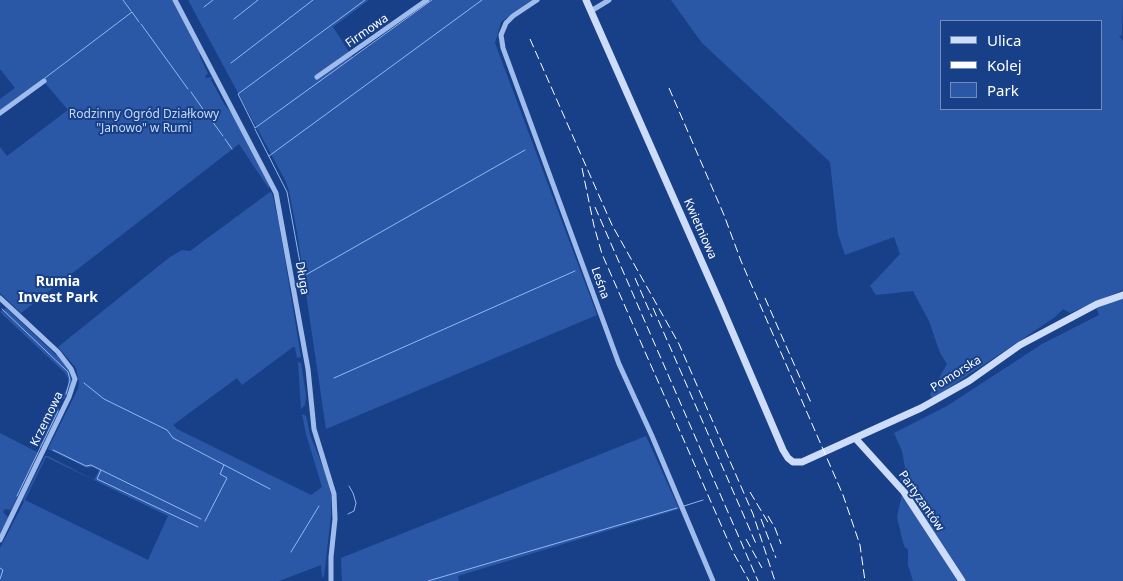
<!DOCTYPE html>
<html>
<head>
<meta charset="utf-8">
<style>
	body { margin:0 }
	#map { position:relative; width:1123px; height:581px; overflow:hidden; background:#184088; font-family:"Noto Sans",sans-serif }
	canvas { display:block }
	.legend { position:absolute; left:940px; top:20px; width:162px; height:90px; box-sizing:border-box; background:#184088; border:1px solid #748cb8; margin:0; padding:6px 9px; list-style:none; font-size:15px; color:#fff }
	.legend li { display:flex; align-items:center; gap:10px; height:25px }
	.legend b { width:25px; border:1px solid #748cb8 }
</style>
</head>
<body>
<div id="map">
<canvas width="1123" height="581"></canvas>
<ul class="legend">
<li><b style="height:6px;background:#cddcf9"></b>Ulica</li>
<li><b style="height:6px;background:#fff"></b>Kolej</li>
<li><b style="height:14px;background:#2b58a6"></b>Park</li>
</ul>
</div>
<script>
const g = document.querySelector('canvas').getContext('2d');
g.lineJoin = 'round';
function paint(path, color) { g.fillStyle = color; g.fill(path, 'evenodd'); }
const poly = rows => new Path2D(rows.map(r => 'M' + r).join(''));
function trace(path, color, width, dash) { g.strokeStyle = color; g.lineWidth = width; g.lineCap = dash ? 'butt' : 'round'; g.setLineDash(dash || []); g.stroke(path); }
function label(font, color, halo, rows, align = 'center') {
  g.font = font + ' "Noto Sans",sans-serif'; g.lineWidth = 4; g.setLineDash([]); g.textBaseline = 'middle'; g.strokeStyle = halo; g.fillStyle = color; for (const [text, x, y, turn = 0] of rows) {
    g.save(); g.translate(x, y); g.rotate((+turn || 0) * Math.PI / 180); g.textAlign = isNaN(turn) ? turn : align; if (halo) g.strokeText(text, 0, 0); g.fillText(text, 0, 0); g.restore();
  }
}
const green = poly([
	[0,0,173,0,199,50,200,57,208,74,205,76,206,78,212,77,211,80,224,104,233,115,253,151,259,166,264,172,269,185,269,189,239,144,21,313,0,293,0,147,7,156,68,110,45,83,0,116,0,99,15,88,0,69],
	[188,0,369,0,333,27,353,58,433,0,532,0,501,22,495,43,597,315,326,429,297,232,289,191,285,180],
	[671,0,1123,0,1122,36,1119,35,1123,41,1123,290,1070,313,1063,309,1055,317,1021,340,932,399,930,394,947,364,940,353,929,321,913,291,876,295,870,286,900,254,894,237,845,255,838,234,830,162,702,43],
	[942,21,1102,21,1102,109,942,109],
	[270,192,272,193,279,224,301,357,297,358,295,347,293,347,242,385,237,378,173,425,177,429,311,495,322,487,306,434,302,414,306,416,310,435,325,472,331,495,331,515,324,576,322,578,321,565,279,581,0,581,0,548,24,502,23,500,45,456,48,456,94,480,99,470,92,467,87,468,48,449,78,389,79,382,76,368,58,347,170,257,182,250,190,251],
	[46,457,168,516,148,560,25,500],
	[1123,298,1123,581,913,581,908,565,908,550,904,546,897,517,904,485,900,480,905,468,902,451,894,433,947,406,1042,344,1099,315,1096,307],
	[6,308,56,355,57,354,68,368,72,381,67,396,66,396,64,399,61,400,68,385,68,378,65,373,0,312],
	[298,362,301,363,306,395,305,405,301,409],
	[57,406,60,411,42,448,38,447],
	[0,433,39,453,11,510,5,509,3,512,8,517,0,534],
	[646,436,679,509,458,576,459,581,342,581,341,558]
]);
const stream = poly([
	[123,0,131,11],
	[365,0,238,94,255,128,432,0],
	[204,7,213,0],
	[234,19,258,0],
	[141,24,188,89],
	[231,63,313,0],
	[45,78,132,12,139,22],
	[191,92,205,112],
	[209,117,223,136],
	[255,129,287,192,303,279],
	[225,139,232,149],
	[269,156,482,0],
	[302,277,525,150],
	[2,309,68,372,70,380,66,394],
	[334,378,575,271],
	[84,383,104,399,167,430,173,438,270,489],
	[53,450,86,466,91,465,101,470,97,479,198,527],
	[101,470,201,519],
	[17,496,58,411],
	[684,506,703,500],
	[348,514,354,511,356,503,353,493,349,486],
	[205,521,227,478,220,474,224,465],
	[291,552,319,506],
	[0,568,3,570,0,579],
	[428,581,677,508]
]);
const street = poly([
	[175,0,276,193,308,369,314,429,334,494,335,519,331,557,331,581],
	[537,0,513,16,506,23,501,35,503,48,619,364,652,436,713,581],
	[591,11,609,0],
	[317,77,427,0],
	[0,113,44,81],
	[0,298,58,352,71,369,75,379,69,397,0,540]
]);
const secondary = poly([
	[586,0,720,303,783,450,788,458,793,462,802,462,921,408,969,381,1020,345,1097,304,1123,295],
	[856,439,904,492,962,581]
]);
const rail = poly([
	[530,39,612,225,679,344,753,514,775,581],
	[669,88,724,215,741,261,843,495,860,545,865,581],
	[582,168,594,226,602,254,733,552,749,581],
	[595,207,758,581],
	[635,278,652,317],
	[765,298,812,405],
	[653,308,757,546],
	[750,492,769,524],
	[768,516,775,528,781,544],
	[761,519,776,558],
	[746,539,762,568]
]);
const streetNames = [
	["Firmowa",367,31,-35],
	["Kwietniowa",700,229,66],
	["Długa",302,278,80],
	["Leśna",600,283,70],
	["Pomorska",956,374,-32],
	["Krzemowa",47,419,-64],
	["Partyzantów",921,501,55]
];
const parkNames = [
	["Rodzinny Ogród Działkowy",144,115],
	["\"Janowo\" w Rumi",144,129]
];
const neighbourhoodNames = [
	["Rumia",58,282],
	["Invest Park",58,298]
];
paint(green, '#2b58a6');
trace(stream, '#93b6f0', 1);
trace(street, '#a0bced', 5);
trace(secondary, '#cddcf9', 7);
trace(rail, '#fff', 1, [9, 4]);
label('12px', '#fff', '#184088', streetNames);
label('12px', '#c6d9fa', '#184088', parkNames);
label('bold 14px', '#fff', '#184088', neighbourhoodNames);
</script>
</body>
</html>
